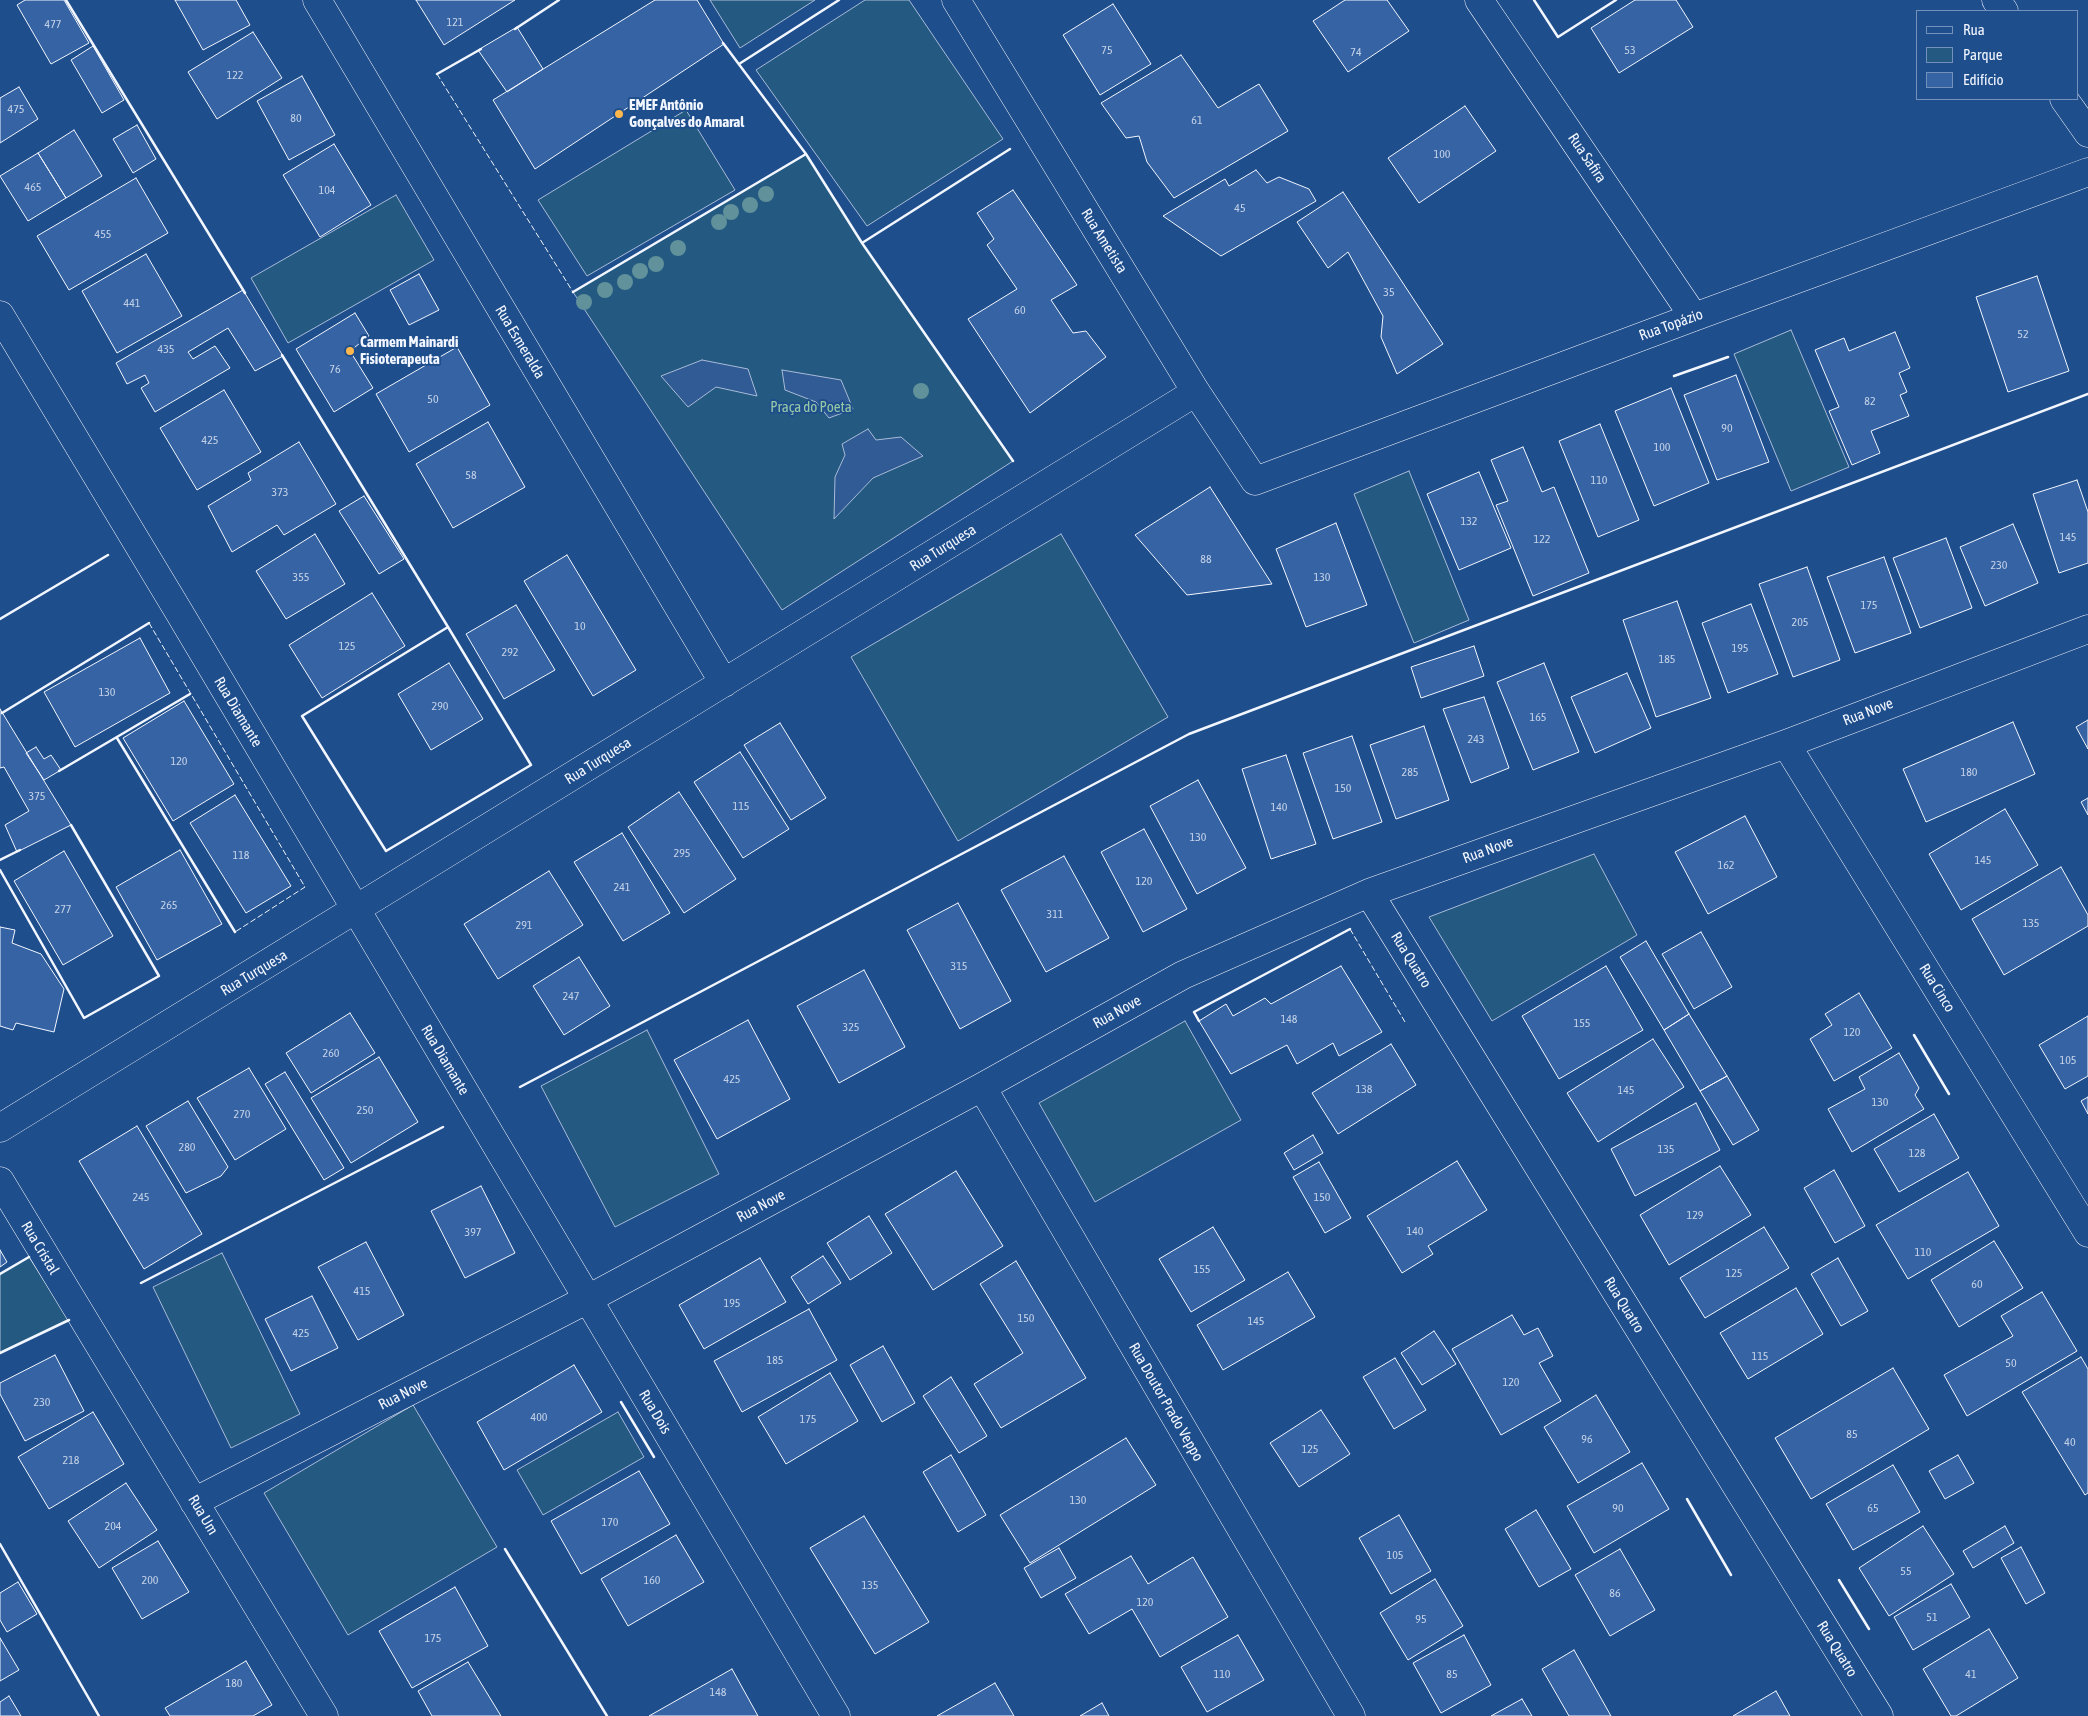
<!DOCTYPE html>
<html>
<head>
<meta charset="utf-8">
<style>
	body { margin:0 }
	#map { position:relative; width:2088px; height:1716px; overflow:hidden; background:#1f4e8c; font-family:"Asap Condensed",sans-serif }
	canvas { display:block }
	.legend { position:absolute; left:1916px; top:10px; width:162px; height:90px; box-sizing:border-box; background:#1f4e8c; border:1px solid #7391ba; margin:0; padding:6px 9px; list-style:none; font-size:15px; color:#f2f6ff }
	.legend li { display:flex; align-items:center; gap:10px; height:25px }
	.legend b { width:25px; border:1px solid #7391ba }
</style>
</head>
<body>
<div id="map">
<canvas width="2088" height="1716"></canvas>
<ul class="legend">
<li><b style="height:6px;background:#1f4e8c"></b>Rua</li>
<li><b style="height:14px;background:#245a82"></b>Parque</li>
<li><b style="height:14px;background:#3563a3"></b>Edifício</li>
</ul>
</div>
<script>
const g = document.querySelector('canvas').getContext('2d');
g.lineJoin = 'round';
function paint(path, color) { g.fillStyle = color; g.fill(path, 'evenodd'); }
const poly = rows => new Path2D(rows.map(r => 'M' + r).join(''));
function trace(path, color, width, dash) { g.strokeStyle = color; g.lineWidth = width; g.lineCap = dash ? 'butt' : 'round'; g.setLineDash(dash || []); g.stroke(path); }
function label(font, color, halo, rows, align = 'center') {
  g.font = font + ' "Asap Condensed",sans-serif'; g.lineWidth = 4; g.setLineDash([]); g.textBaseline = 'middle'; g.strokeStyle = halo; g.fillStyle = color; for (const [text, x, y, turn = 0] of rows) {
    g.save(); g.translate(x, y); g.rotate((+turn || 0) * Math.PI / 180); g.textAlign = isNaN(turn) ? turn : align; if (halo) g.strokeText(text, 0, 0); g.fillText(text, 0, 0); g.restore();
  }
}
const green = poly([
	[710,0,815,0,740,48,710,0],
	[865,0,909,0,1003,139,867,226,756,70,865,0],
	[686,110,735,190,587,276,538,200,686,110],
	[806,154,862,243,1013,461,782,610,573,292,806,154],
	[396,195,434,260,288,343,251,278,396,195],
	[1791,330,1849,467,1791,491,1734,354,1791,330],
	[1409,471,1469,620,1414,643,1354,494,1409,471],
	[1061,534,1168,717,958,841,851,657,1061,534],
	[1594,854,1637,935,1492,1021,1429,917,1594,854],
	[1185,1021,1241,1120,1095,1202,1039,1103,1185,1021],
	[647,1030,719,1174,615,1227,541,1086,647,1030],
	[222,1253,300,1414,231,1448,153,1287,222,1253],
	[29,1257,69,1320,0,1353,0,1274,29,1257],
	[413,1405,497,1547,348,1635,264,1493,413,1405],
	[618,1412,644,1457,543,1515,517,1470,618,1412]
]);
const parking = poly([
	[702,360,748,369,757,396,716,387,688,407,661,376,702,360],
	[782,370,841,380,853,409,829,418,816,402,785,390,782,370],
	[868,429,876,440,901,437,923,456,873,478,834,519,835,477,845,455,842,444,868,429]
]);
const building = poly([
	[25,0,64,0,89,43,51,64,17,5,25,0],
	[175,0,236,0,250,25,203,50,175,0],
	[416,0,515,0,444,45,416,0],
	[655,0,697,0,724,44,535,169,493,100,655,0],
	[1345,0,1387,0,1409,31,1348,72,1313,21,1345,0],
	[1635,0,1676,0,1693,27,1619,73,1591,28,1635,0],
	[1113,4,1151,64,1100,95,1063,35,1113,4],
	[517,27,543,69,507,92,478,50,517,27],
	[253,32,282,78,217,119,188,72,253,32],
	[93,46,124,100,102,113,71,60,93,46],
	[1181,55,1218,108,1259,84,1288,131,1174,198,1147,162,1139,136,1126,138,1101,103,1181,55],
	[302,76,335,135,289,160,257,101,302,76],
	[19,87,38,119,0,143,0,98,19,87],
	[1465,106,1496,151,1419,203,1388,158,1465,106],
	[137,125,156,159,133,173,113,139,137,125],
	[74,130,102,176,66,198,38,153,74,130],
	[334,144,371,205,320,237,283,175,334,144],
	[38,153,66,198,28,221,0,176,38,153],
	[1256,170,1267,183,1279,177,1309,189,1316,201,1221,256,1163,216,1225,179,1229,186,1256,170],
	[136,178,168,233,69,290,37,236,136,178],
	[1013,190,1077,285,1051,300,1073,333,1086,331,1106,357,1030,413,968,319,1017,289,987,245,994,239,977,213,1013,190],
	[1343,192,1443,344,1397,374,1381,337,1383,316,1348,252,1328,268,1297,222,1343,192],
	[146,254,182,316,117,353,82,291,146,254],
	[419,274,439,310,409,325,390,290,419,274],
	[2037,276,2069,371,2008,392,1976,297,2037,276],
	[243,290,283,356,255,371,228,328,188,352,193,359,215,346,230,368,155,412,141,388,149,383,145,375,127,384,116,363,243,290],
	[355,313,369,336,350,351,373,388,334,412,296,349,355,313],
	[1895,332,1910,368,1899,373,1907,392,1900,395,1909,416,1871,431,1880,453,1852,465,1829,411,1839,407,1815,350,1844,338,1849,351,1895,332],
	[457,347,490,405,409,452,376,394,457,347],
	[1736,375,1769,462,1717,480,1684,395,1736,375],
	[1671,388,1709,483,1654,506,1615,411,1671,388],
	[224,390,261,452,197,490,160,428,224,390],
	[488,422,525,487,453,528,416,464,488,422],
	[1600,424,1639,520,1598,537,1559,441,1600,424],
	[299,442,336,504,284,535,277,525,232,552,208,506,251,480,248,473,299,442],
	[1523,447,1542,492,1554,487,1589,573,1533,596,1496,505,1508,501,1491,460,1523,447],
	[1479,472,1511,548,1459,570,1427,494,1479,472],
	[2077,480,2088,512,2088,563,2059,573,2033,494,2077,480],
	[1210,487,1272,584,1187,595,1135,535,1210,487],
	[364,496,404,559,379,574,339,511,364,496],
	[1336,523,1367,605,1306,627,1276,549,1336,523],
	[2013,524,2038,583,1985,606,1960,547,2013,524],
	[315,534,345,584,286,619,256,571,315,534],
	[1946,538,1972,608,1920,628,1893,558,1946,538],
	[567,555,636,670,593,696,524,581,567,555],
	[1884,557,1911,633,1855,653,1827,577,1884,557],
	[1807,567,1840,660,1793,677,1759,584,1807,567],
	[372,593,405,646,322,698,289,645,372,593],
	[1677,601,1711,698,1656,717,1623,620,1677,601],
	[1751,604,1778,674,1728,693,1702,623,1751,604],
	[516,605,555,670,504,699,466,634,516,605],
	[140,638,170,693,75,747,44,692,140,638],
	[1474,646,1484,676,1421,698,1411,667,1474,646],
	[449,663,483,719,431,750,398,694,449,663],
	[1544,663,1579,752,1533,770,1497,682,1544,663],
	[1627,673,1651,728,1595,753,1571,697,1627,673],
	[1484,697,1509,768,1471,783,1443,709,1484,697],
	[184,701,234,784,173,821,123,738,184,701],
	[0,709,71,825,17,852,5,825,29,811,4,767,0,768,0,709],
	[2088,720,2088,749,2076,727,2088,720],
	[2013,722,2035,774,1926,822,1903,769,2013,722],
	[780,723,826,798,791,820,744,745,780,723],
	[1424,726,1449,800,1396,819,1370,745,1424,726],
	[1352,736,1382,822,1333,839,1303,753,1352,736],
	[36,747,44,759,51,755,61,770,44,780,26,753,36,747],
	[740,752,789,829,743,858,694,782,740,752],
	[1286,755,1316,844,1271,859,1242,769,1286,755],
	[1198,780,1246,868,1197,894,1150,806,1198,780],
	[679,792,736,879,684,913,628,827,679,792],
	[235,795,291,886,246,913,190,823,235,795],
	[2088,798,2088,815,2081,802,2088,798],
	[2005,809,2038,865,1961,910,1929,854,2005,809],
	[1745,816,1777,877,1708,914,1675,852,1745,816],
	[1144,829,1187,909,1143,932,1101,852,1144,829],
	[622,833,670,913,623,941,574,862,622,833],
	[180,850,222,924,157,960,116,887,180,850],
	[64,851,113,936,63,965,14,881,64,851],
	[1064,856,1109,938,1046,972,1001,890,1064,856],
	[2061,867,2088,915,2088,926,2004,975,1972,919,2061,867],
	[549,871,583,925,498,979,464,924,549,871],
	[958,903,1011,1001,960,1029,907,930,958,903],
	[0,927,15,930,12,943,41,954,64,989,54,1032,16,1023,13,1030,0,1026,0,927],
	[1701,932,1732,987,1694,1009,1662,954,1701,932],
	[1646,941,1689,1014,1664,1030,1620,957,1646,941],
	[579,957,610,1006,564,1035,533,986,579,957],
	[1341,966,1382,1032,1339,1056,1333,1043,1297,1064,1287,1045,1231,1074,1199,1021,1226,1004,1233,1016,1265,998,1271,1004,1341,966],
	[1606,966,1643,1030,1559,1079,1522,1016,1606,966],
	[864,970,905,1047,839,1083,797,1006,864,970],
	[1859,993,1892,1048,1834,1081,1810,1039,1832,1025,1825,1014,1859,993],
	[350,1013,375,1053,311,1093,286,1053,350,1013],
	[1689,1014,1727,1076,1700,1091,1664,1030,1689,1014],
	[2088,1016,2088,1076,2065,1089,2039,1045,2088,1016],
	[748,1020,790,1099,717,1139,674,1060,748,1020],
	[1653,1039,1684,1087,1598,1142,1567,1093,1653,1039],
	[1391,1044,1416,1085,1338,1134,1312,1093,1391,1044],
	[1899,1053,1919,1088,1915,1095,1924,1109,1852,1152,1828,1109,1865,1089,1859,1077,1899,1053],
	[379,1057,418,1122,351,1163,311,1098,379,1057],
	[249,1068,286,1129,235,1160,197,1098,249,1068],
	[285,1072,344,1168,324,1180,265,1084,285,1072],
	[1727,1076,1759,1130,1733,1145,1700,1091,1727,1076],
	[2088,1097,2088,1114,2081,1101,2088,1097],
	[188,1101,228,1167,221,1176,186,1193,146,1126,188,1101],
	[1696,1103,1720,1150,1635,1196,1611,1149,1696,1103],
	[1934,1114,1959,1158,1899,1192,1874,1149,1934,1114],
	[137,1126,202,1234,144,1269,79,1161,137,1126],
	[1313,1135,1323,1153,1294,1170,1284,1153,1313,1135],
	[1457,1161,1487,1210,1428,1246,1433,1254,1402,1273,1367,1216,1457,1161],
	[1319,1162,1351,1218,1325,1233,1293,1177,1319,1162],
	[1720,1166,1751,1215,1669,1265,1640,1215,1720,1166],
	[1834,1170,1865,1226,1835,1243,1804,1188,1834,1170],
	[956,1171,1003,1246,933,1290,885,1214,956,1171],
	[1968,1172,1999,1226,1908,1279,1876,1225,1968,1172],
	[481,1186,515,1253,465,1278,431,1211,481,1186],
	[869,1216,892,1253,850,1280,827,1243,869,1216],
	[1213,1227,1245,1280,1191,1312,1159,1259,1213,1227],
	[1764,1227,1789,1268,1705,1318,1680,1278,1764,1227],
	[1994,1241,2023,1288,1959,1327,1931,1280,1994,1241],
	[366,1242,404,1315,358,1340,318,1267,366,1242],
	[0,1250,7,1262,0,1267,0,1250],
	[823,1256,841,1283,808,1304,791,1277,823,1256],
	[760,1258,786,1302,704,1349,679,1305,760,1258],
	[1838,1258,1868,1311,1841,1326,1811,1274,1838,1258],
	[1016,1261,1086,1378,1001,1428,974,1384,1023,1353,980,1284,1016,1261],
	[1288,1272,1315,1317,1223,1370,1197,1325,1288,1272],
	[1796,1288,1823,1334,1748,1379,1720,1333,1796,1288],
	[2042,1292,2077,1351,1967,1416,1944,1375,2013,1336,2001,1316,2042,1292],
	[312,1296,338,1348,291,1371,265,1319,312,1296],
	[809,1309,837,1360,742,1412,714,1361,809,1309],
	[1512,1315,1524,1335,1538,1328,1553,1356,1539,1363,1561,1401,1501,1435,1452,1349,1512,1315],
	[1434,1331,1456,1364,1422,1385,1401,1353,1434,1331],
	[883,1346,915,1403,882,1422,850,1365,883,1346],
	[55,1355,84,1411,25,1441,0,1394,0,1383,55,1355],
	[2081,1357,2088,1369,2088,1493,2085,1495,2022,1392,2081,1357],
	[1395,1358,1426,1410,1394,1429,1363,1377,1395,1358],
	[574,1365,602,1412,504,1470,477,1422,574,1365],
	[1893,1368,1929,1429,1811,1499,1775,1438,1893,1368],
	[830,1373,858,1421,786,1464,758,1417,830,1373],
	[951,1377,987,1436,959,1453,923,1396,951,1377],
	[1596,1395,1630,1452,1578,1483,1544,1427,1596,1395],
	[1321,1410,1350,1454,1299,1487,1270,1443,1321,1410],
	[93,1412,124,1464,49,1509,18,1457,93,1412],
	[1126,1438,1156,1485,1030,1563,1000,1515,1126,1438],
	[951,1455,986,1515,958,1532,923,1472,951,1455],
	[1958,1455,1974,1483,1945,1499,1929,1471,1958,1455],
	[1642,1463,1669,1509,1594,1553,1567,1506,1642,1463],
	[1893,1465,1920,1512,1853,1550,1826,1504,1893,1465],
	[639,1471,670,1524,581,1574,551,1521,639,1471],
	[126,1483,157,1530,99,1568,68,1521,126,1483],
	[1536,1510,1571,1569,1539,1587,1505,1529,1536,1510],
	[1399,1515,1431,1571,1391,1594,1359,1538,1399,1515],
	[864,1516,929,1622,875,1654,810,1548,864,1516],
	[1923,1526,1954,1574,1889,1616,1859,1568,1923,1526],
	[2005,1526,2014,1543,1973,1568,1963,1551,2005,1526],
	[676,1535,704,1582,628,1626,601,1579,676,1535],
	[158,1541,189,1592,142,1619,112,1568,158,1541],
	[2021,1547,2045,1593,2026,1604,2001,1558,2021,1547],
	[1059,1548,1076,1578,1041,1598,1024,1568,1059,1548],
	[1620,1549,1655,1610,1610,1636,1575,1575,1620,1549],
	[1131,1556,1148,1584,1193,1557,1228,1617,1160,1657,1132,1609,1089,1634,1065,1594,1131,1556],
	[1435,1579,1463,1626,1408,1660,1380,1613,1435,1579],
	[18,1582,37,1614,7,1632,0,1620,0,1593,18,1582],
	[1951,1584,1970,1617,1913,1650,1894,1617,1951,1584],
	[455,1587,488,1646,412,1688,379,1631,455,1587],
	[1989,1629,2018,1678,1956,1716,1951,1716,1923,1669,1989,1629],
	[1238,1635,1264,1680,1207,1712,1181,1667,1238,1635],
	[1464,1635,1491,1685,1441,1713,1413,1663,1464,1635],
	[0,1638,19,1670,0,1681,0,1638],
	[1574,1650,1611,1716,1569,1716,1542,1669,1574,1650],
	[246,1661,272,1705,253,1716,170,1716,165,1708,246,1661],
	[468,1662,501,1716,432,1716,418,1691,468,1662],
	[732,1669,758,1716,649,1716,732,1669],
	[995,1683,1014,1716,937,1716,995,1683],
	[1776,1691,1790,1716,1733,1716,1776,1691],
	[9,1696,21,1716,0,1716,0,1702,9,1696],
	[1522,1699,1532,1716,1491,1716,1522,1699],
	[1102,1703,1109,1716,1080,1716,1102,1703]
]);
const minor = poly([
	[317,0,724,683],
	[956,0,1196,392,1255,481,1694,317,2088,172],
	[1479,0,1694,317],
	[1996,0,2004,11],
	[2064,99,2088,133],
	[0,315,179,612,836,1716],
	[1786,744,2088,1233],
	[1369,893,1879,1716],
	[982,1087,1351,1716],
	[0,1128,1196,392],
	[0,1181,324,1716],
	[194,1502,588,1299,982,1087,1183,975,1369,893,1786,744,2088,629]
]);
const fence = poly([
	[437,74,573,292],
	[149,623,305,887,235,932],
	[1350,929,1405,1022]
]);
const wall = poly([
	[66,0,245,293],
	[1534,0,1558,37,1616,0],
	[515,29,559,0],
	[723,43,806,154,862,243,1013,461],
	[739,64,839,0],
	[437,74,481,49],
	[862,243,1010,149],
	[573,292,806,154],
	[282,355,448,627,531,765,386,851,302,716,448,627],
	[1674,376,1728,357],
	[0,619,108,555],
	[2,713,149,623],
	[117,738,235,932],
	[59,771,190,694],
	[0,860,20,850],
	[0,870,84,1018,159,976,71,825],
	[1199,1021,1194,1012,1350,929],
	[1914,1035,1949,1094],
	[520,1087,1189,734,2088,394],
	[0,1274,29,1257],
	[141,1283,443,1127],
	[0,1353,69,1320],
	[621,1402,654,1457],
	[1687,1499,1731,1575],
	[0,1544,99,1716],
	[505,1549,607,1716],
	[1839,1580,1869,1629]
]);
const trees = [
	[766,194],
	[750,205],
	[731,212],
	[719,222],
	[678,248],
	[656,264],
	[640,271],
	[625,282],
	[605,290],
	[584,302],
	[921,391]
];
const markers = [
	[619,114,5,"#ffb74d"],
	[350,351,5,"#ffb74d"]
];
const numberNames = [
	["121",455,22],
	["477",53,24],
	["75",1107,50],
	["53",1630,50],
	["74",1356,52],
	["122",235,75],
	["475",16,109],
	["80",296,118],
	["61",1197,120],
	["100",1442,154],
	["465",33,187],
	["104",327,190],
	["45",1240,208],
	["455",103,234],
	["35",1389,292],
	["441",132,303],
	["60",1020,310],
	["52",2023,334],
	["435",166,349],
	["76",335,369],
	["50",433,399],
	["82",1870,401],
	["90",1727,428],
	["425",210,440],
	["100",1662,447],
	["58",471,475],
	["110",1599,480],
	["373",280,492],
	["132",1469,521],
	["145",2068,537],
	["122",1542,539],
	["88",1206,559],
	["230",1999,565],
	["355",301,577],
	["130",1322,577],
	["175",1869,605],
	["205",1800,622],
	["10",580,626],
	["125",347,646],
	["195",1740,648],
	["292",510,652],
	["185",1667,659],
	["130",107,692],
	["290",440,706],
	["165",1538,717],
	["243",1476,739],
	["120",179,761],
	["285",1410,772],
	["180",1969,772],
	["150",1343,788],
	["375",37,796],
	["115",741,806],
	["140",1279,807],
	["130",1198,837],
	["295",682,853],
	["118",241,855],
	["145",1983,860],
	["162",1726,865],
	["120",1144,881],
	["241",622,887],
	["265",169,905],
	["277",63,909],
	["311",1055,914],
	["135",2031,923],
	["291",524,925],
	["315",959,966],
	["247",571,996],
	["148",1289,1019],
	["155",1582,1023],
	["325",851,1027],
	["120",1852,1032],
	["260",331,1053],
	["105",2068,1060],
	["425",732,1079],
	["138",1364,1089],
	["145",1626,1090],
	["130",1880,1102],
	["250",365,1110],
	["270",242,1114],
	["280",187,1147],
	["135",1666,1149],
	["128",1917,1153],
	["245",141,1197],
	["150",1322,1197],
	["129",1695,1215],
	["140",1415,1231],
	["397",473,1232],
	["110",1923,1252],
	["155",1202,1269],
	["125",1734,1273],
	["60",1977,1284],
	["415",362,1291],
	["195",732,1303],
	["150",1026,1318],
	["145",1256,1321],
	["425",301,1333],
	["115",1760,1356],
	["185",775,1360],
	["50",2011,1363],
	["120",1511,1382],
	["230",42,1402],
	["400",539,1417],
	["175",808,1419],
	["85",1852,1434],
	["96",1587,1439],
	["40",2070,1442],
	["125",1310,1449],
	["218",71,1460],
	["130",1078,1500],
	["90",1618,1508],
	["65",1873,1508],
	["170",610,1522],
	["204",113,1526],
	["105",1395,1555],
	["55",1906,1571],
	["200",150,1580],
	["160",652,1580],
	["135",870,1585],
	["86",1615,1593],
	["120",1145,1602],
	["51",1932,1617],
	["95",1421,1619],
	["175",433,1638],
	["110",1222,1674],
	["85",1452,1674],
	["41",1971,1674],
	["180",234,1683],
	["148",718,1692]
];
const poiNames = [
	["EMEF Antônio",629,105],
	["Gonçalves do Amaral",629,122],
	["Carmem Mainardi",360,342],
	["Fisioterapeuta",360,359]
];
const streetNames = [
	["Rua Safira",1587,158,56],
	["Rua Ametista",1104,241,58],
	["Rua Topázio",1671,325,-20],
	["Rua Esmeralda",520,342,59],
	["Rua Turquesa",943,548,-32],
	["Rua Diamante",238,712,59],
	["Rua Nove",1868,712,-21],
	["Rua Turquesa",598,761,-32],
	["Rua Nove",1488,850,-20],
	["Rua Quatro",1411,960,58],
	["Rua Turquesa",254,973,-31],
	["Rua Cinco",1937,988,58],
	["Rua Nove",1117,1012,-29],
	["Rua Diamante",445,1060,59],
	["Rua Nove",761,1206,-28],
	["Rua Cristal",40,1248,59],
	["Rua Quatro",1624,1305,58],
	["Rua Nove",403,1394,-27],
	["Rua Doutor Prado Veppo",1166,1402,60],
	["Rua Dois",655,1412,59],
	["Rua Um",203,1515,59],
	["Rua Quatro",1837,1649,58]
];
const parkNames = [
	["Praça do Poeta",811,407]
];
paint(green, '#245a82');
trace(green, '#a8bbd7', 1);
paint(parking, '#305b95');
trace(parking, '#a8bbd7', 1);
paint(building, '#3563a3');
trace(building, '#f2f6ff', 1);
trace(minor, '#f2f6ff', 29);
trace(minor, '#1f4e8c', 28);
trace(fence, '#f2f6ff', 1, [6, 2.5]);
trace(wall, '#f2f6ff', 2.5);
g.fillStyle = '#61919a';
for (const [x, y] of trees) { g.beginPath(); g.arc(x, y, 8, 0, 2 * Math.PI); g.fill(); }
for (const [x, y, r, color] of markers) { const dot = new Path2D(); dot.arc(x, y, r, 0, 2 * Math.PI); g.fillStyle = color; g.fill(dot); trace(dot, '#1f4e8c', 2); }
label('12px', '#c3d1e8', null, numberNames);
label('bold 15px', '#f2f6ff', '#1f4e8c', poiNames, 'left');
label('15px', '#f2f6ff', '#1f4e8c', streetNames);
label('15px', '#97c8a6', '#1f4e8c', parkNames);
</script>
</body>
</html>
